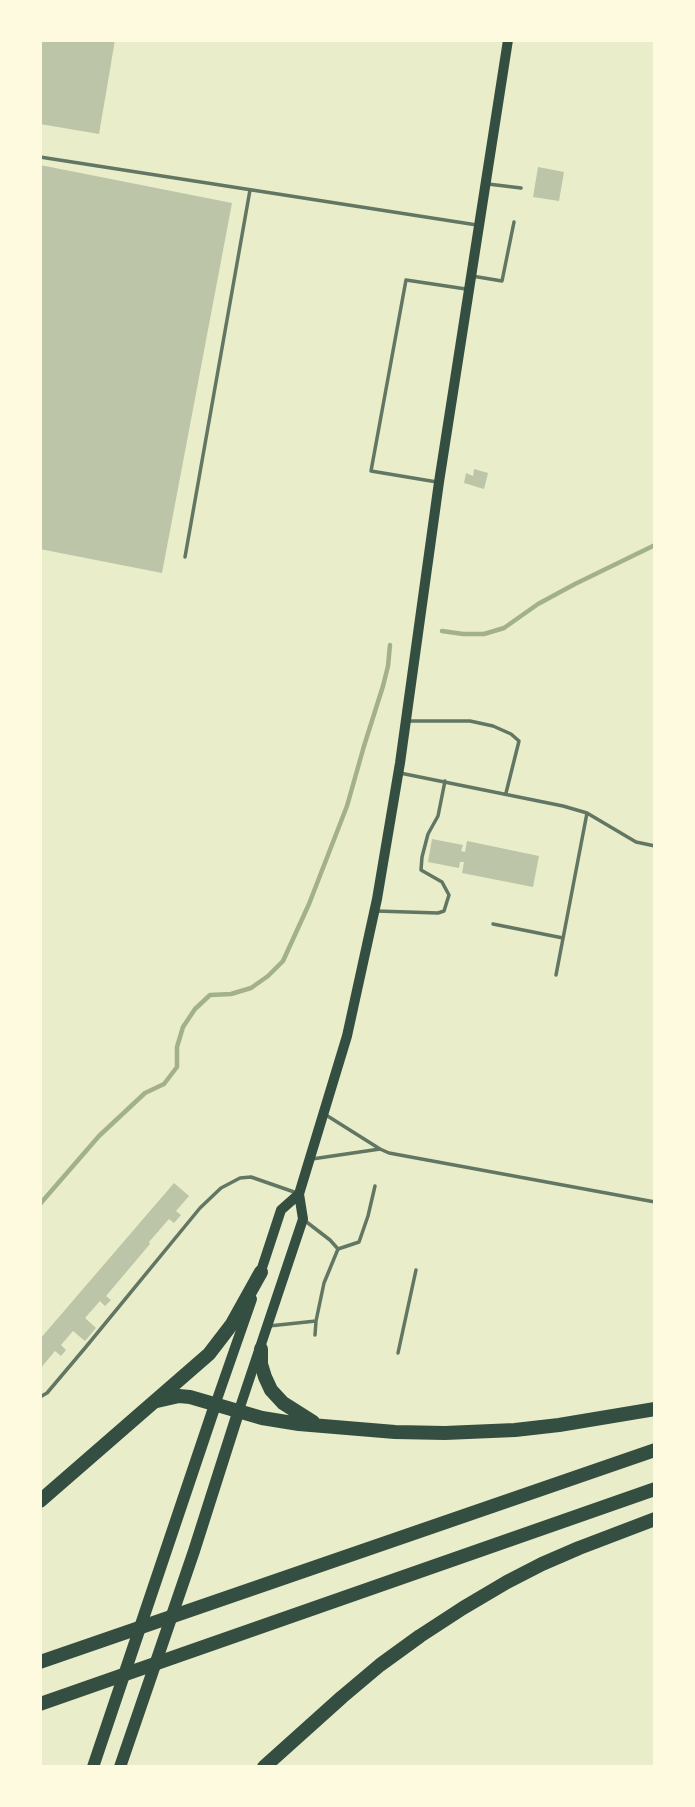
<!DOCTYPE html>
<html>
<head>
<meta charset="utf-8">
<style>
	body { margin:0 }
	#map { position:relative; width:695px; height:1807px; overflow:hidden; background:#e9edc9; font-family:"Archivo Narrow",sans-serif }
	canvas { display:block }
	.frame { position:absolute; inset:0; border:42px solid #fefae0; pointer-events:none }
</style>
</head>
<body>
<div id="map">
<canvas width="695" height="1807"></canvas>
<div class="frame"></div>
</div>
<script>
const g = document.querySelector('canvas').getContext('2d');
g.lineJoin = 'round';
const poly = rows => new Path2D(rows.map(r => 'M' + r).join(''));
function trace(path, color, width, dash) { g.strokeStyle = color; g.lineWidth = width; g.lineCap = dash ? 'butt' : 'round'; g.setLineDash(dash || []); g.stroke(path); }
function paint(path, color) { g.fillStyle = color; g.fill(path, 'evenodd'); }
const stream = poly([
	[442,631,463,634,484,634,504,628,538,604,575,584,655,545],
	[40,1204,99,1136,145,1093,164,1084,177,1067,177,1047,183,1027,195,1009,210,995,231,994,251,988,268,976,283,961,309,904,347,806,364,746,383,686,388,666,390,645]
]);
const building = poly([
	[40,40,115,40,99,134,40,124],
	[40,165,232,203,162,573,40,549],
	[538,167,564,172,559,201,533,197],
	[474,469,488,473,484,489,464,483,466,473,473,476],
	[432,839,463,845,461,851,465,852,467,841,539,856,533,887,462,873,464,862,460,862,459,868,428,862],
	[174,1183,189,1196,176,1211,181,1215,174,1223,169,1219,149,1242,150,1244,106,1296,111,1300,105,1306,100,1301,85,1318,96,1328,85,1341,73,1331,61,1345,66,1350,61,1356,55,1351,40,1369,40,1339]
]);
const service = poly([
	[40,157,477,225],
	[488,184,521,188],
	[472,276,502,281,514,222],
	[437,482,371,471,406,280,466,289],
	[185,557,250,190],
	[407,721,470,721,493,726,511,734,519,741,506,793],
	[400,773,563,806,587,813,636,842,655,846],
	[376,911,438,913,444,911,449,895,442,882,421,870,422,857,428,834,438,816,445,781],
	[493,924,563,938],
	[556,975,587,813],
	[380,1149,389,1153,655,1202],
	[312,1159,380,1149,326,1115],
	[304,1220,330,1240,338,1249],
	[338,1249,359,1242,368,1216,375,1186],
	[316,1321,324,1283,338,1249],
	[269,1326,316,1321,315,1335],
	[398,1353,416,1270],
	[40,1397,47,1393,85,1348,200,1208,221,1188,240,1178,251,1177,297,1193]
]);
const secondary = poly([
	[259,1277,281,1210,299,1194],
	[215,1405,252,1299],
	[238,1413,303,1219,299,1194,347,1036,377,899,400,763,439,482,508,40]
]);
const primary = poly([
	[93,1767,215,1405],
	[120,1767,194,1551,238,1413]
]);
const motorway = poly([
	[261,1349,261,1364,265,1377,271,1390,283,1403,313,1422],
	[157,1401,179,1396,190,1397,262,1418,299,1424,395,1432,445,1433,515,1430,559,1425,655,1409],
	[40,1501,209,1354,232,1324,261,1272],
	[40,1662,655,1450],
	[40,1704,655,1489],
	[264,1767,342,1697,380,1665,420,1636,463,1608,507,1582,542,1564,579,1548,655,1519]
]);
trace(stream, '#a3b18a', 4.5);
paint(building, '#bcc5a7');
trace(service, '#617663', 3.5);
trace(secondary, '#344e41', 10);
trace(primary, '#344e41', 12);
trace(motorway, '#344e41', 14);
</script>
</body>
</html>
